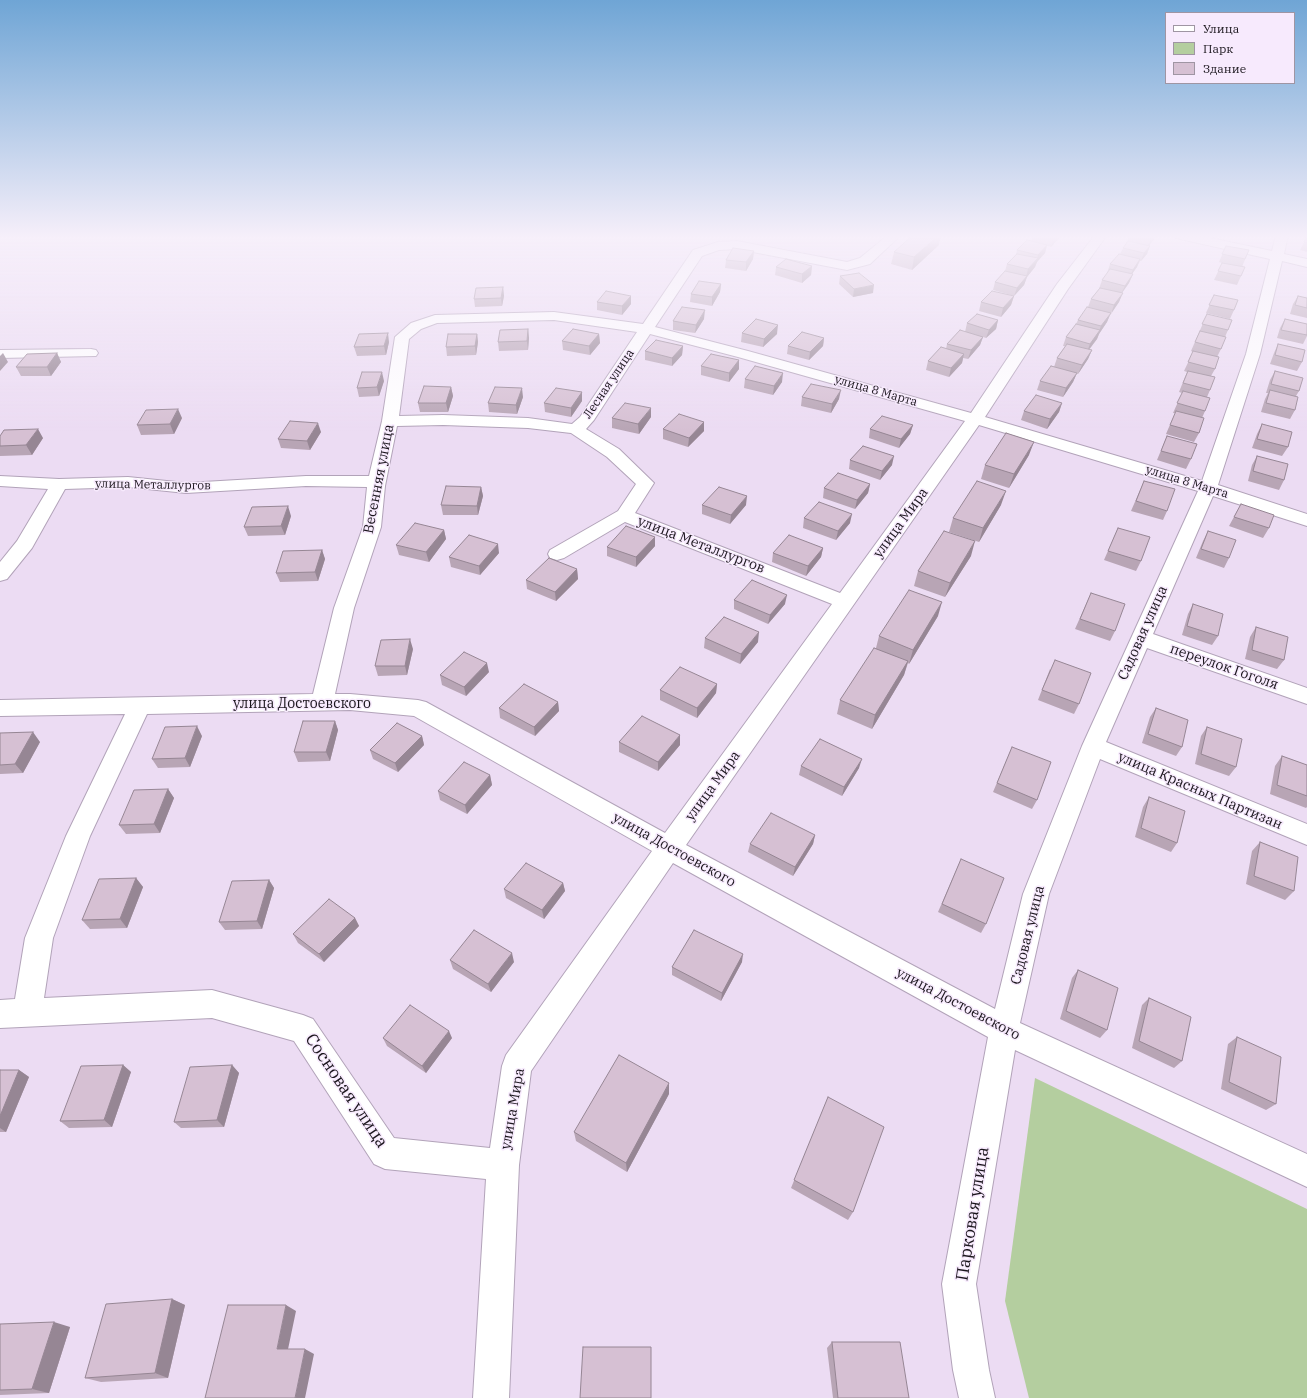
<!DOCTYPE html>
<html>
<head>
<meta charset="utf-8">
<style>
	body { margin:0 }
	#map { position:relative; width:1307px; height:1398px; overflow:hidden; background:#ecdcf3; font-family:"IBM Plex Serif",serif }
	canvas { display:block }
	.legend { position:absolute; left:1165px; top:12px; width:130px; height:72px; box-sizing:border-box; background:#f7eafd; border:1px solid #9f95a3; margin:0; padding:5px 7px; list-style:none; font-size:12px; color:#1a151c }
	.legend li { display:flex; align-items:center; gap:8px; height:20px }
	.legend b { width:20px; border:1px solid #9f95a3 }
</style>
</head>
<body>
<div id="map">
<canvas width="1307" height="1398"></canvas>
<ul class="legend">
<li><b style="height:5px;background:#fff"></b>Улица</li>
<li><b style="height:11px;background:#b4ce9f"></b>Парк</li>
<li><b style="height:11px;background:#d6c0d3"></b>Здание</li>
</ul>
</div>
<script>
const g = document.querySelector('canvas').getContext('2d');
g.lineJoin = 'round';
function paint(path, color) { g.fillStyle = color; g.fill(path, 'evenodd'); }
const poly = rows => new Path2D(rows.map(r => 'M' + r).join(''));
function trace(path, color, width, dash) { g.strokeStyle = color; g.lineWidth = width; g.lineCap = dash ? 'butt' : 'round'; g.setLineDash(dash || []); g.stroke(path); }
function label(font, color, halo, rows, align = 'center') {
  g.font = font + ' "IBM Plex Serif",serif'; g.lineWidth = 3; g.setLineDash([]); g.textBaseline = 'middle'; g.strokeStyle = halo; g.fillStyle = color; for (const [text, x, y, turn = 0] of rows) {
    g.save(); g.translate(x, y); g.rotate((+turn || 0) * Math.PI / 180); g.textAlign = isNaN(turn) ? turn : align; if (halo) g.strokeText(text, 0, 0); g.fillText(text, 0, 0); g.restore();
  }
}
const green = poly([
	[1035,1078,1307,1209,1307,1398,1029,1398,1005,1301]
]);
const street = poly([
	[888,235,901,235,870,264,847,270,737,249,719,250,702,256,655,327,748,351,971,413,1057,284,1095,235,1107,235,1068,289,985,417,1202,481,1246,354,1270,259,1180,239,1176,238,1174,235,1196,235,1272,251,1276,235,1288,235,1284,254,1307,259,1307,267,1282,261,1260,354,1218,485,1307,514,1307,526,1213,496,1153,634,1307,688,1307,704,1147,648,1106,742,1307,824,1307,845,1100,759,1049,894,1020,1023,1307,1154,1307,1187,1015,1050,976,1284,989,1370,995,1398,959,1398,953,1370,942,1284,988,1037,673,863,531,1071,519,1165,509,1398,473,1398,486,1179,385,1169,374,1164,294,1041,212,1018,0,1028,0,1000,15,999,25,938,66,836,125,714,0,716,0,700,313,694,334,608,363,527,367,487,306,486,186,493,128,487,65,489,32,548,7,579,0,581,0,562,17,541,48,489,0,486,0,476,59,479,128,477,186,483,306,476,369,476,382,421,395,337,411,323,435,315,554,312,643,324,693,250,718,242,737,241,847,262,860,258,888,235],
	[554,320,637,332,580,417,572,424,528,418,443,415,399,416,409,339,421,329,437,323,554,320],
	[650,334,738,357,965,421,840,593,635,513,654,483,619,449,586,429,594,420,650,334],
	[443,425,528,428,571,433,607,457,636,484,618,511,550,550,548,554,550,558,557,560,564,558,625,522,832,604,665,833,426,702,418,700,350,694,335,694,354,608,381,527,385,486,397,426,443,425],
	[979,425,1198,491,1082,746,1023,894,995,1009,686,845,979,425],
	[350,710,414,716,652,851,506,1055,502,1066,490,1148,394,1138,313,1019,303,1015,212,990,44,998,53,938,90,836,147,714,350,710],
	[91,349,96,350,98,353,96,356,0,358,0,350,91,349]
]);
const wall = poly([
	[1033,235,1061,235,1060,237,1051,247,1047,246,1045,253,1037,262,1035,267,1027,277,1024,285,1014,296,993,290,995,282,1005,271,1007,264,1016,254,1017,250,1031,241],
	[1129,235,1154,239,1149,246,1147,254,1141,261,1140,261,1137,267,1132,274,1133,274,1129,283,1122,293,1119,302,1110,314,1107,322,1099,334,1097,339,1089,350,1092,350,1088,359,1078,374,1054,367,1057,358,1065,346,1063,346,1066,337,1076,324,1078,320,1088,307,1091,299,1099,289,1102,280,1107,273,1110,264,1120,254,1123,248,1126,244],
	[1235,235,1246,235,1245,237],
	[1307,236,1307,252,1300,250],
	[939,245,912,270,891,264,894,252],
	[1226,246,1249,250,1242,267,1245,267,1237,285,1214,280,1222,263,1219,262],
	[754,251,753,259,746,271,725,268,726,260],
	[812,266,811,275,802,283,775,275,776,267],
	[840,276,873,293,853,297,839,284],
	[721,284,720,292,712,306,690,302,691,294],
	[503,287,504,296,502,306,475,307,474,299],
	[1214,295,1234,310,1230,319,1206,313],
	[631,296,631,304,622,315,597,310,597,302],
	[1014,296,1011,305,1001,317,979,311,981,302],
	[1298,296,1307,298,1307,318,1290,314,1293,304],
	[1207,314,1228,330,1225,337,1221,349,1217,357,1215,369,1211,376,1210,390,1207,397,1205,411,1202,418,1199,433,1194,442,1166,434,1175,413,1173,413,1182,393,1179,392,1187,372,1184,371,1193,352,1191,351],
	[704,319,695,333,673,330,673,321],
	[1285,319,1307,324,1307,336,1303,344,1277,338,1280,328],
	[998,320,996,329,986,338,983,337,980,345,968,359,963,358,962,363,949,377,926,370,928,361,946,349,947,344,965,332,967,323],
	[528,329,529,338,528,350,499,351,498,342],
	[742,333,777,334,763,347,741,342],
	[477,334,478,342,476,355,447,356,446,347],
	[599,334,600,343,590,355,563,350,562,341],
	[824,338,823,346,809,360,787,354,788,346],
	[389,342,386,355,357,356,354,347],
	[1278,344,1302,362,1297,371,1270,364,1274,353],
	[683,346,682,355,672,366,645,360,645,351],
	[57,353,61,362,51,376,21,376,16,367],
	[739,360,739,369,729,382,701,375,701,366],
	[1275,371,1299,391,1296,396,1295,410,1290,419,1261,412,1265,399,1268,393,1266,393,1270,380],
	[1077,373,1073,382,1063,397,1037,390,1040,381],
	[745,379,782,382,773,395,744,388],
	[384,381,379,396,359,397,357,388],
	[451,387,453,396,448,412,420,412,418,403],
	[582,392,582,401,571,417,545,412,544,403],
	[523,397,517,414,489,412,488,403],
	[802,397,839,399,831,413,801,406],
	[1062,403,1059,412,1047,429,1021,420,1024,411],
	[651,417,639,434,612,428,612,418],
	[182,418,174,434,141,435,137,425],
	[704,422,704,431,688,447,663,439,663,429],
	[1262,424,1288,447,1282,456,1252,448,1257,434],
	[913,425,910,434,899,448,869,438,870,429],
	[321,432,310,450,281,448,278,439],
	[0,436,43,438,32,455,0,456],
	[1167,436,1191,459,1186,469,1157,460],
	[1029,455,1009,488,981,479,985,465],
	[1257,456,1284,480,1279,490,1248,481,1252,465],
	[850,460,892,465,880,480,849,469],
	[1144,481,1167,511,1163,520,1131,511],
	[870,484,868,493,855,509,823,498,824,488],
	[481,487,483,496,478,515,443,515,441,505],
	[1241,504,1269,528,1263,538,1229,526],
	[702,505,746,505,730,524,702,514],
	[1001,505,979,542,949,532,953,518],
	[291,516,285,535,248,536,244,527],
	[804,518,850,523,836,540,803,528],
	[1118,528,1141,561,1136,571,1104,560],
	[444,530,446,539,429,562,399,555,396,545],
	[1208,531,1229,558,1224,568,1196,558,1203,541],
	[655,537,655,546,636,567,607,556,607,547],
	[823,548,821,557,806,576,772,562,773,553],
	[322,550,325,559,318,581,280,582,276,573],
	[499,553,480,575,451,567,449,557],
	[971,556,945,597,914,586,918,571],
	[577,569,578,579,556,601,527,589,526,580],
	[1091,593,1115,631,1110,641,1075,629],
	[734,600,785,604,768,624,734,609],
	[1193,604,1218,636,1212,645,1182,635,1188,614],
	[938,616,909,664,908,663,904,675,872,729,837,714,840,700,876,648,879,636],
	[1256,627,1284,660,1277,669,1245,659,1250,637],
	[705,638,758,642,740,664,704,648],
	[413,649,407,675,378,676,375,666],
	[1050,669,1079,704,1074,714,1038,700],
	[489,672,466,696,442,685,440,675],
	[717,684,716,693,697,718,660,700,660,690],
	[558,702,559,711,535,736,500,718,499,708],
	[1156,708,1182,747,1176,756,1142,743,1150,717],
	[335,721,338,730,330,761,298,762,294,752],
	[1207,727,1236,767,1229,776,1195,764,1201,736],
	[0,734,40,742,23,773,0,774],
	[202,736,190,767,158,768,152,759],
	[422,736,424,745,398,772,373,759,370,750],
	[619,742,680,745,658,771,619,752],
	[1012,747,1037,800,1032,809,993,792],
	[1282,756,1307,765,1307,807,1306,808,1270,794,1275,766],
	[801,766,859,768,842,796,799,775],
	[490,775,492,785,467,814,440,800,438,791],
	[168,789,174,798,160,833,126,834,119,825],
	[1149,797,1177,843,1171,852,1135,837,1143,807],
	[815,835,813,844,793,876,748,852,750,844],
	[1260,842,1294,891,1285,900,1246,884,1252,851],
	[961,859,986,924,981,933,938,912],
	[136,878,143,887,127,928,90,929,82,920],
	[269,880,274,888,262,929,225,930,219,922],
	[563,883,565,891,544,919,506,898,504,889],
	[355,918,359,926,324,962,298,943,293,934],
	[450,960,514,962,491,992,453,969],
	[742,962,721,1001,672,975,672,967],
	[1078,970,1107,1030,1100,1038,1060,1019,1072,978],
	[1149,998,1182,1061,1174,1068,1132,1048,1142,1005],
	[1237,1037,1276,1104,1266,1110,1221,1089,1228,1044],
	[383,1038,452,1038,426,1073,387,1046],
	[123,1065,131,1072,112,1127,69,1128,60,1121],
	[232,1065,239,1073,224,1127,181,1128,174,1122],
	[0,1070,19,1070,29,1077,6,1132,0,1132],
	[669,1094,627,1172,576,1141,574,1132],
	[828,1097,853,1212,848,1220,791,1188],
	[172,1299,185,1305,168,1378,101,1382,85,1378],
	[0,1324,70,1327,49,1393,0,1395],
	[832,1342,909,1398,833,1398,827,1348]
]);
const shadedWall = poly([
	[939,235,941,235,939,245,912,270,914,257],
	[1057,235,1061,235,1060,237,1051,247,1054,239],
	[1154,235,1155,235,1154,239,1147,248,1150,240],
	[1047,245,1045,253,1037,262,1035,267,1027,277,1024,285,1014,296,1017,288,1026,277,1028,269,1037,260,1038,255],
	[1150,246,1147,254,1141,261,1144,253],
	[754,251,753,259,746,271,746,262],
	[1140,259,1137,267,1129,278,1133,270],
	[812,266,811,275,802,283,802,274],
	[1133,274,1129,283,1121,294,1125,286],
	[721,284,720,292,712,306,712,297],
	[874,285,873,293,853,297,854,289],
	[503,287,504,296,502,306,501,298],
	[1123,293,1119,302,1111,314,1114,305],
	[631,296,631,304,622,315,622,306],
	[1014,296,1011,305,1001,317,1003,308],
	[705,310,704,319,695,333,696,325],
	[1111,313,1107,322,1099,334,1097,339,1087,352,1090,344,1099,331,1101,326],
	[998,320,996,329,986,338,989,330],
	[778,325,777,334,763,347,764,339],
	[528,329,529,338,528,350,527,341],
	[388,333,389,342,386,355,384,346],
	[477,334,478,342,476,355,475,346],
	[599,334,600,343,590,355,589,346],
	[983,337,980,345,968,359,971,350],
	[824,338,823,346,809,360,810,352],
	[683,346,682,355,672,366,672,358],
	[1092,350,1088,359,1078,374,1082,365],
	[3,353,8,362,0,371,0,356],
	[57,353,61,362,51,376,47,367],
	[964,354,962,363,949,377,951,368],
	[739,360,739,369,729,382,729,373],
	[382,372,384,381,379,396,377,387],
	[783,373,782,382,773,395,774,386],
	[1077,373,1073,382,1063,397,1066,388],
	[451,387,453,396,448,412,446,403],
	[522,388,523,397,517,414,516,405],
	[841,390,839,399,831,413,832,404],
	[582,392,582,401,571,417,571,408],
	[1062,403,1059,412,1047,429,1050,419],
	[651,408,651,417,639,434,638,424],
	[178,409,182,418,174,434,170,424],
	[704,422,704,431,688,447,689,438],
	[318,423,321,432,310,450,307,441],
	[913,425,910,434,899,448,901,439],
	[38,429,43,438,32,455,26,445],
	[1034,442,1029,455,1009,488,1014,474],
	[894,456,892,465,880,480,882,471],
	[870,484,868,493,855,509,857,500],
	[481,487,483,496,478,515,477,506],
	[1006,491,1001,505,979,542,983,528],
	[747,496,746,505,730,524,731,515],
	[288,506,291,516,285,535,281,526],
	[852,514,850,523,836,540,838,531],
	[444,530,446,539,429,562,426,552],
	[655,537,655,546,636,567,636,557],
	[975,541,971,556,945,597,950,583],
	[498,544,499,553,480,575,479,566],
	[823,548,821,557,806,576,808,566],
	[322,550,325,559,318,581,315,572],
	[577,569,578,579,556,601,555,592],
	[787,595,785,604,768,624,770,615],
	[942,602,938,616,909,664,913,650],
	[759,632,758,642,740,664,741,654],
	[410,639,413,649,407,675,405,666],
	[908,661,904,675,872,729,875,715],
	[487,663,489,672,466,696,464,687],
	[717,684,716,693,697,718,697,708],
	[558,702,559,711,535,736,534,727],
	[335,721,338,730,330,761,326,752],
	[197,726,202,736,190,767,185,758],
	[33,732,40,742,23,773,15,764],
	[680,735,680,745,658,771,658,762],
	[422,736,424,745,398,772,395,763],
	[862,759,859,768,842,796,844,787],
	[490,775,492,785,467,814,465,805],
	[168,789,174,798,160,833,154,824],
	[815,835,813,844,793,876,795,867],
	[136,878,143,887,127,928,120,919],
	[269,880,274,888,262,929,257,921],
	[563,883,565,891,544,919,542,910],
	[355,918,359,926,324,962,319,954],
	[512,953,514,962,491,992,488,984],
	[743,954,742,962,721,1001,722,993],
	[449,1031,452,1038,426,1073,422,1066],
	[123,1065,131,1072,112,1127,104,1120],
	[232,1065,239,1073,224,1127,217,1120],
	[19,1070,29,1077,6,1132,0,1128,0,1116],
	[669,1083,669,1094,627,1172,626,1163],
	[172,1299,185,1305,168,1378,155,1373],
	[286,1305,296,1311,287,1354,277,1349],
	[54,1322,70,1327,49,1393,32,1389],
	[305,1349,314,1354,305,1398,295,1398]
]);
const building = poly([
	[913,235,939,235,914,257,894,252,913,235],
	[1036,235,1057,235,1054,239,1036,235],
	[1129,235,1154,235,1150,240,1129,235],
	[1307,236,1307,243,1304,242,1307,236],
	[1027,240,1047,245,1038,255,1017,250,1027,240],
	[1128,241,1150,246,1144,253,1123,248,1128,241],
	[1226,246,1249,250,1245,259,1222,254,1226,246],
	[733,248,754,251,746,262,726,260,733,248],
	[1017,254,1038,258,1028,269,1007,264,1017,254],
	[1119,254,1140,259,1133,270,1110,264,1119,254],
	[786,259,812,266,802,274,776,267,786,259],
	[1222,263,1245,267,1241,276,1218,271,1222,263],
	[1110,269,1133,274,1125,286,1102,280,1110,269],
	[1005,271,1027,276,1017,288,995,282,1005,271],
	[859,273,874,285,854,289,840,276,859,273],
	[699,281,721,284,712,297,691,294,699,281],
	[503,287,501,298,474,299,476,288,503,287],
	[1100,288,1123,293,1114,305,1091,299,1100,288],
	[606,291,631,296,622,306,597,302,606,291],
	[992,291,1014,296,1003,308,981,302,992,291],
	[1214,295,1238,300,1234,310,1209,305,1214,295],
	[1298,296,1307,298,1307,308,1295,305,1298,296],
	[682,307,705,310,696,325,673,321,682,307],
	[1087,307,1111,313,1101,326,1078,320,1087,307],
	[977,314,998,320,989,330,967,323,977,314],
	[1207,314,1232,320,1228,330,1202,324,1207,314],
	[756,319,778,325,764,339,742,333,756,319],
	[1285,319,1307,324,1307,335,1281,330,1285,319],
	[1076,324,1100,330,1090,344,1066,337,1076,324],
	[528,329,527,341,498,342,500,330,528,329],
	[573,329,599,334,589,346,562,341,573,329],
	[960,330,983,337,971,350,947,344,960,330],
	[1200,331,1226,337,1221,349,1195,342,1200,331],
	[802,332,824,338,810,352,788,346,802,332],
	[388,333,384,346,354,347,359,334,388,333],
	[448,334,477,334,475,346,446,347,448,334],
	[656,340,683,346,672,358,645,351,656,340],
	[1067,344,1092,350,1082,365,1057,358,1067,344],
	[1278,344,1305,350,1302,362,1275,355,1278,344],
	[941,347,964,354,951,368,928,361,941,347],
	[1193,351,1219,357,1215,369,1188,362,1193,351],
	[57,353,47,367,16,367,27,354,57,353],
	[711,354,739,360,729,373,701,366,711,354],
	[755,366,783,373,774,386,745,379,755,366],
	[1051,366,1077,373,1066,388,1040,381,1051,366],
	[1188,371,1215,377,1210,390,1183,383,1188,371],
	[1275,371,1303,378,1299,391,1271,384,1275,371],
	[362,372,382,372,377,387,357,388,362,372],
	[811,384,841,390,832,404,802,397,811,384],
	[424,386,451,387,446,403,418,403,424,386],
	[495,387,522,388,516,405,488,403,495,387],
	[556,388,582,392,571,408,544,403,556,388],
	[1270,390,1298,397,1295,410,1266,403,1270,390],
	[1183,391,1210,398,1205,411,1177,403,1183,391],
	[1036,395,1062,403,1050,419,1024,411,1036,395],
	[625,403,651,408,638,424,612,418,625,403],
	[178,409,170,424,137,425,146,410,178,409],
	[1176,411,1204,418,1199,433,1170,425,1176,411],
	[679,414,704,422,689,438,663,429,679,414],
	[882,416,913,425,901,439,870,429,882,416],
	[290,421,318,423,307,441,278,439,290,421],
	[1262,424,1292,432,1288,447,1257,439,1262,424],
	[38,429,26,445,0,446,0,436,4,430,38,429],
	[1006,433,1034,442,1014,474,985,465,1006,433],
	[1167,436,1197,444,1191,459,1161,451,1167,436],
	[863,446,894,456,882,471,850,460,863,446],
	[1257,456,1288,464,1284,480,1253,471,1257,456],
	[838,473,870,484,857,500,824,488,838,473],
	[977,481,1006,491,983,528,953,518,977,481],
	[1144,481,1175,489,1167,511,1136,501,1144,481],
	[446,486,481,487,477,506,441,505,446,486],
	[719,487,747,496,731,515,702,505,719,487],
	[819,502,852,514,838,531,804,518,819,502],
	[1241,504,1274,515,1269,528,1234,517,1241,504],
	[288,506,281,526,244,527,252,507,288,506],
	[415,523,444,530,426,552,396,545,415,523],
	[626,526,655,537,636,557,607,547,626,526],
	[1118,528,1150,537,1141,561,1108,551,1118,528],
	[944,531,975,541,950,583,918,571,944,531],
	[1208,531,1236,540,1229,558,1201,549,1208,531],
	[469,535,498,544,479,566,449,557,469,535],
	[789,535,823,548,808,566,773,553,789,535],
	[322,550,315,572,276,573,283,551,322,550],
	[549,558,577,569,555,592,526,580,549,558],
	[752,580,787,595,770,615,734,600,752,580],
	[909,590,942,602,913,650,879,636,909,590],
	[1091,593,1125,604,1115,631,1080,619,1091,593],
	[1193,604,1223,614,1218,636,1187,626,1193,604],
	[724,617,759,632,741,654,705,638,724,617],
	[1256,627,1288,637,1284,660,1252,650,1256,627],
	[410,639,405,666,375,666,381,640,410,639],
	[874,648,908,661,875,715,840,700,874,648],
	[464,652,487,663,464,687,440,675,464,652],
	[1055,660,1091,673,1079,704,1042,690,1055,660],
	[680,667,717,684,697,708,660,690,680,667],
	[524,684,558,702,534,727,499,708,524,684],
	[1156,708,1188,720,1182,747,1148,734,1156,708],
	[642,716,680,735,658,762,619,742,642,716],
	[303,721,335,721,326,752,294,752,303,721],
	[397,723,422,736,395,763,370,750,397,723],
	[197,726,185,758,152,759,165,727,197,726],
	[1207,727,1242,739,1236,767,1201,754,1207,727],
	[33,732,15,764,0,765,0,733,33,732],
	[820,739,862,759,844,787,801,766,820,739],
	[1012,747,1051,762,1037,800,997,783,1012,747],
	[1282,756,1307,765,1307,796,1277,785,1282,756],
	[464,762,490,775,465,805,438,791,464,762],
	[168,789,154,824,119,825,134,790,168,789],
	[1149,797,1185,811,1177,843,1141,828,1149,797],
	[771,813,815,835,795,867,750,844,771,813],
	[1260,842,1298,857,1294,891,1254,876,1260,842],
	[961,859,1004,878,986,924,942,904,961,859],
	[526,863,563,883,542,910,504,889,526,863],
	[136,878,120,919,82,920,99,879,136,878],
	[269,880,257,921,219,922,232,881,269,880],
	[329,899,355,918,319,954,293,934,329,899],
	[474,930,512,953,488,984,450,960,474,930],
	[694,930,743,954,722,993,672,967,694,930],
	[1078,970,1118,988,1107,1030,1066,1011,1078,970],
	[1149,998,1191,1017,1182,1061,1139,1041,1149,998],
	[410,1005,449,1031,422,1066,383,1038,410,1005],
	[1237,1037,1281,1057,1276,1104,1229,1082,1237,1037],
	[619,1055,669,1083,626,1163,574,1132,619,1055],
	[123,1065,104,1120,60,1121,81,1066,123,1065],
	[232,1065,217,1120,174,1122,190,1067,232,1065],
	[0,1070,19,1070,0,1116,0,1070],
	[828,1097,884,1127,853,1212,794,1180,828,1097],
	[172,1299,155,1373,85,1378,106,1304,172,1299],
	[228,1305,286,1305,277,1349,305,1349,295,1398,205,1398,228,1305],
	[54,1322,32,1389,0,1390,0,1324,54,1322],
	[832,1342,900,1342,909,1398,838,1398,832,1342],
	[583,1347,651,1347,651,1398,580,1398,583,1347]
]);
const farStreetnames = [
	["Лесная улица",609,384,-56],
	["улица 8 Марта",876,391,16],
	["улица 8 Марта",1187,482,17],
	["улица Металлургов",153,485,1]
];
const streetNames = [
	["Весенняя улица",379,479,-79],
	["улица Мира",901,523,-54],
	["улица Металлургов",701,545,21],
	["Садовая улица",1143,633,-66],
	["переулок Гоголя",1224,667,19],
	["улица Достоевского",302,704],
	["улица Мира",713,786,-54],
	["улица Красных Партизан",1200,791,23],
	["улица Достоевского",674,850,29],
	["Садовая улица",1028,935,-76],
	["улица Достоевского",958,1004,28],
	["улица Мира",513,1109,-80]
];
const nearStreetnames = [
	["Сосновая улица",346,1091,56],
	["Парковая улица",973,1214,-81]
];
paint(green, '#b4ce9f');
trace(street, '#b2a3b9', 2);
paint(street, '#fff');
paint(wall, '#b8a5b5');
paint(shadedWall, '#968694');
paint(building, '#d6c0d3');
trace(building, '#968694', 1);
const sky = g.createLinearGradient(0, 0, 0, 431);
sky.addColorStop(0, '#6fa5d5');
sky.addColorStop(0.55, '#f6effa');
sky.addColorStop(1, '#f6effa00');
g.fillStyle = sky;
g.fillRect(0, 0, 1307, 431);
label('12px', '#1a151c', '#f7eafd', farStreetnames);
label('14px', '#1a151c', '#f7eafd', streetNames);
label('17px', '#1a151c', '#f7eafd', nearStreetnames);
</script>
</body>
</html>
